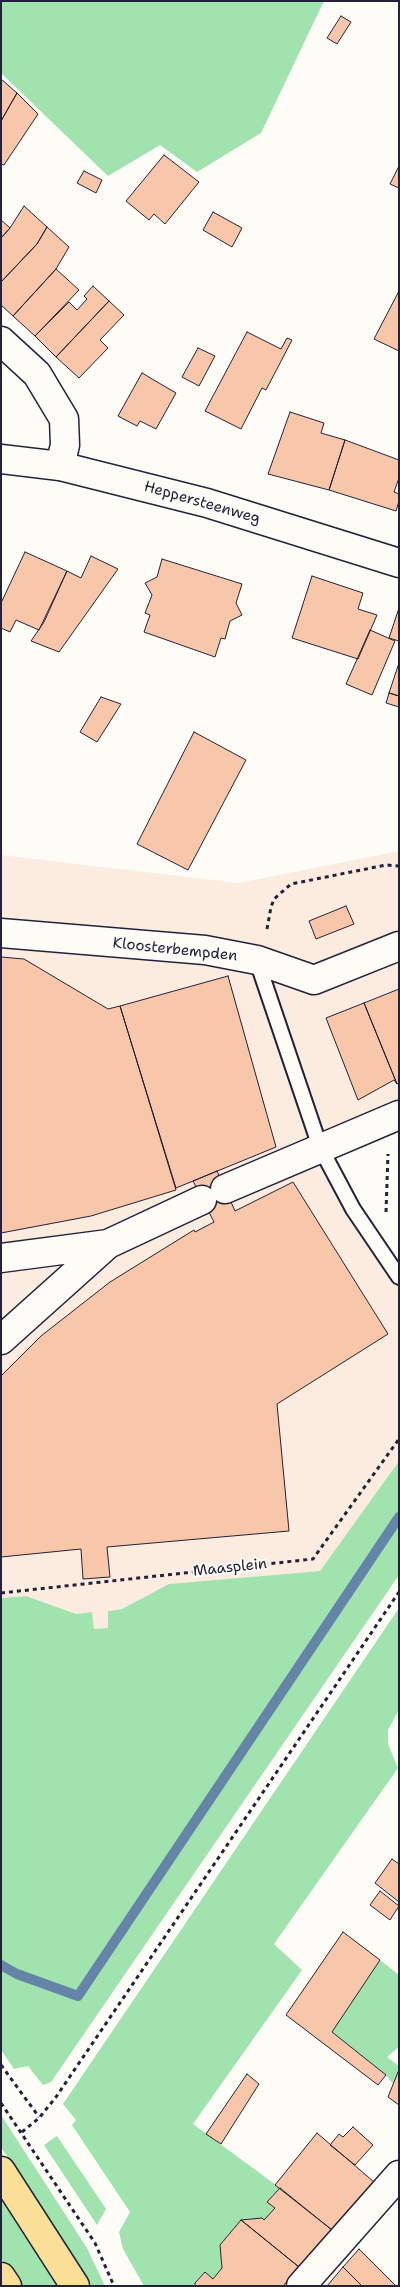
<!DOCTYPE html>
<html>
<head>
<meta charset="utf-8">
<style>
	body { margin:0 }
	#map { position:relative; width:400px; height:2287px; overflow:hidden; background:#fdfcf7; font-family:"Shantell Sans",sans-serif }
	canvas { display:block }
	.frame { position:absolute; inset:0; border:2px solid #22223b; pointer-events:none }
</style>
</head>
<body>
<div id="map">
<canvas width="400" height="2287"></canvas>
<div class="frame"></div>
</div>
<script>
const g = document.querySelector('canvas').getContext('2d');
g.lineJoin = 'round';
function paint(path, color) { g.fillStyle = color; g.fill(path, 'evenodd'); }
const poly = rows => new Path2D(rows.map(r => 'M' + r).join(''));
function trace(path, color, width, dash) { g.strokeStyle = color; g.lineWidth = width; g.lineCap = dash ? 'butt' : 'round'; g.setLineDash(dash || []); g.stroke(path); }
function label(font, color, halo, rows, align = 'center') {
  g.font = font + ' "Shantell Sans",sans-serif'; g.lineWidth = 4; g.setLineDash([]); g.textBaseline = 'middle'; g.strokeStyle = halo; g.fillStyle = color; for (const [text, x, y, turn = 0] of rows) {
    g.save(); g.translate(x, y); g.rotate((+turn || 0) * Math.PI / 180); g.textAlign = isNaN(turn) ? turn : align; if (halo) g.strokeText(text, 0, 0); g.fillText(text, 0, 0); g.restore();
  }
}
const built = poly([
	[399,851,399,1124,327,1159,399,1274,399,1461,320,1571,169,1584,122,1609,108,1611,108,1628,94,1629,92,1612,76,1614,26,1596,1,1598,1,855,239,883]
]);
const green = poly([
	[1,1,324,1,261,133,197,172,160,145,108,176,1,73],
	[399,1461,399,1575,51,2082,43,2085,28,2066,14,2069,1,2050,1,1598,26,1596,76,1614,92,1612,94,1629,108,1628,108,1611,122,1609,169,1584,320,1571],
	[399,1608,399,1710,388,1730,388,1744,398,1768,274,1944,302,1970,193,2124,280,2188,267,2202,275,2208,264,2220,262,2218,241,2220,220,2245,222,2268,213,2279,205,2272,195,2283,195,2286,144,2286,123,2249,119,2232,130,2212,72,2125,76,2120,63,2104],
	[380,1960,399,1975,399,2047,387,2057,399,2066,399,2071,393,2084,386,2075,332,2032],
	[1,2115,87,2248,105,2286,92,2286,1,2147],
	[57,2136,106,2209,97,2225,44,2145],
	[1,2195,61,2286,19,2286,1,2258]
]);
const stream = poly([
	[1,1965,17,1974,78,1996,399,1517]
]);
const building = poly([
	[341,16,351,22,337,44,327,38,341,16],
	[1,79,17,93,1,121,1,79],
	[17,93,38,114,4,165,1,164,1,121,17,93],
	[164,155,199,182,165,224,154,214,149,220,126,201,164,155],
	[398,168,399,168,399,188,390,184,398,168],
	[84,171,102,180,96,193,77,183,84,171],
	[24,206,47,227,37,244,1,282,1,238,10,228,24,206],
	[213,212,242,228,232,247,203,230,213,212],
	[1,220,10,228,1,238,1,220],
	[47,227,69,247,56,269,13,316,1,305,1,282,37,244,47,227],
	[56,269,79,290,35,336,13,316,56,269],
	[93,286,109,301,56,357,35,336,69,302,77,310,87,299,84,296,93,286],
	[399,291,399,351,374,339,399,291],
	[109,301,124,315,100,340,108,348,79,378,56,357,109,301],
	[247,332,281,349,287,338,292,340,266,390,262,388,241,429,205,411,247,332],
	[198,348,215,356,199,386,182,377,198,348],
	[142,373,176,393,156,429,140,421,137,426,118,416,142,373],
	[290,412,324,423,321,433,345,440,329,490,268,474,290,412],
	[345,440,399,460,399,478,394,492,399,494,399,501,396,511,329,490,345,440],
	[25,552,67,571,39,630,16,620,10,632,1,628,1,603,25,552],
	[91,556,118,569,59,652,31,641,44,622,67,571,81,578,91,556],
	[162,559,242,584,236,603,242,615,230,621,225,639,221,638,215,657,144,632,150,615,145,613,152,595,145,583,157,577,162,559],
	[312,576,363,593,358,609,377,615,358,659,292,638,312,576],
	[399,608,399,641,389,638,399,608],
	[370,630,395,641,372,695,346,684,370,630],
	[399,663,399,696,389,693,399,663],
	[389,693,399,696,399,707,386,703,389,693],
	[101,697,121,704,97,742,80,732,101,697],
	[194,732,246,760,188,870,137,844,194,732],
	[346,906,354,924,316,939,309,921,346,906],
	[1,957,24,959,108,1009,120,1006,176,1190,91,1216,1,1233,1,957],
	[228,976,276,1147,176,1188,120,1006,228,976],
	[399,989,399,1083,397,1084,364,1003,399,989],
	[364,1003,397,1084,394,1080,358,1100,326,1018,364,1003],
	[217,1171,235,1211,293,1182,388,1334,277,1404,289,1531,107,1547,110,1577,83,1579,81,1549,1,1557,1,1376,41,1336,110,1282,194,1230,195,1232,214,1222,193,1181,217,1171],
	[392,1859,399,1864,399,1902,375,1883,392,1859],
	[380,1891,399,1906,390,1920,370,1905,380,1891],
	[343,1932,380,1960,332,2032,386,2075,378,2085,286,2015,343,1932],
	[398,2072,399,2071,399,2105,388,2097,398,2072],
	[247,2074,259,2084,221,2144,206,2134,247,2074],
	[353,2127,373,2145,355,2165,330,2145,339,2134,343,2137,353,2127],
	[317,2133,374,2182,332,2230,275,2185,317,2133],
	[280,2188,332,2230,299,2267,241,2220,262,2218,264,2220,275,2208,267,2202,280,2188],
	[241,2220,299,2267,283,2286,195,2286,195,2283,205,2272,213,2279,222,2268,220,2245,241,2220],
	[359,2249,396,2286,362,2286,343,2267,359,2249],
	[343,2267,362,2286,327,2286,343,2267]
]);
const path = poly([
	[267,929,271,907,274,899,291,884,386,865,399,866],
	[386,1212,388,1154],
	[1,1593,313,1559,399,1439],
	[1,2065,39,2117],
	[1,2103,95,2243,114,2286],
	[22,2132,39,2118,56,2097,399,1592]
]);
const lane = poly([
	[257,961,320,1147,353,1209,399,1277]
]);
const street = poly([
	[1,341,37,374,64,419,65,445,60,466],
	[1,933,205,950,257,960,314,980,399,946],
	[225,1189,399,1115],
	[1,1258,108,1244],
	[1,1340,108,1244,202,1200],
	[301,2286,399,2175]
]);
const secondary = poly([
	[1,459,60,466,207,503,399,563]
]);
const primary = poly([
	[1,2171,75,2286],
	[1,2277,7,2286]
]);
const streetNames = [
	["Heppersteenweg",202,503,16],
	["Kloosterbempden",175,950,6],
	["Maasplein",230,1568,-6]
];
paint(built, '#fcecdf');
paint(green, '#a0e3ae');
trace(stream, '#6485a7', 10);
paint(building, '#f8c6a8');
trace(building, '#22223b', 1);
trace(lane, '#22223b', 18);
trace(street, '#22223b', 31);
trace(secondary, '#22223b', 31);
trace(primary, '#22223b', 31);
trace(path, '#22223b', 3, [4, 4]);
trace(lane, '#fdfcf7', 14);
trace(street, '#fdfcf7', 28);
trace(secondary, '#fdfcf7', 28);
trace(primary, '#fadf96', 28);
label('15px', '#22223b', '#fdfcf7', streetNames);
</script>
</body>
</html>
